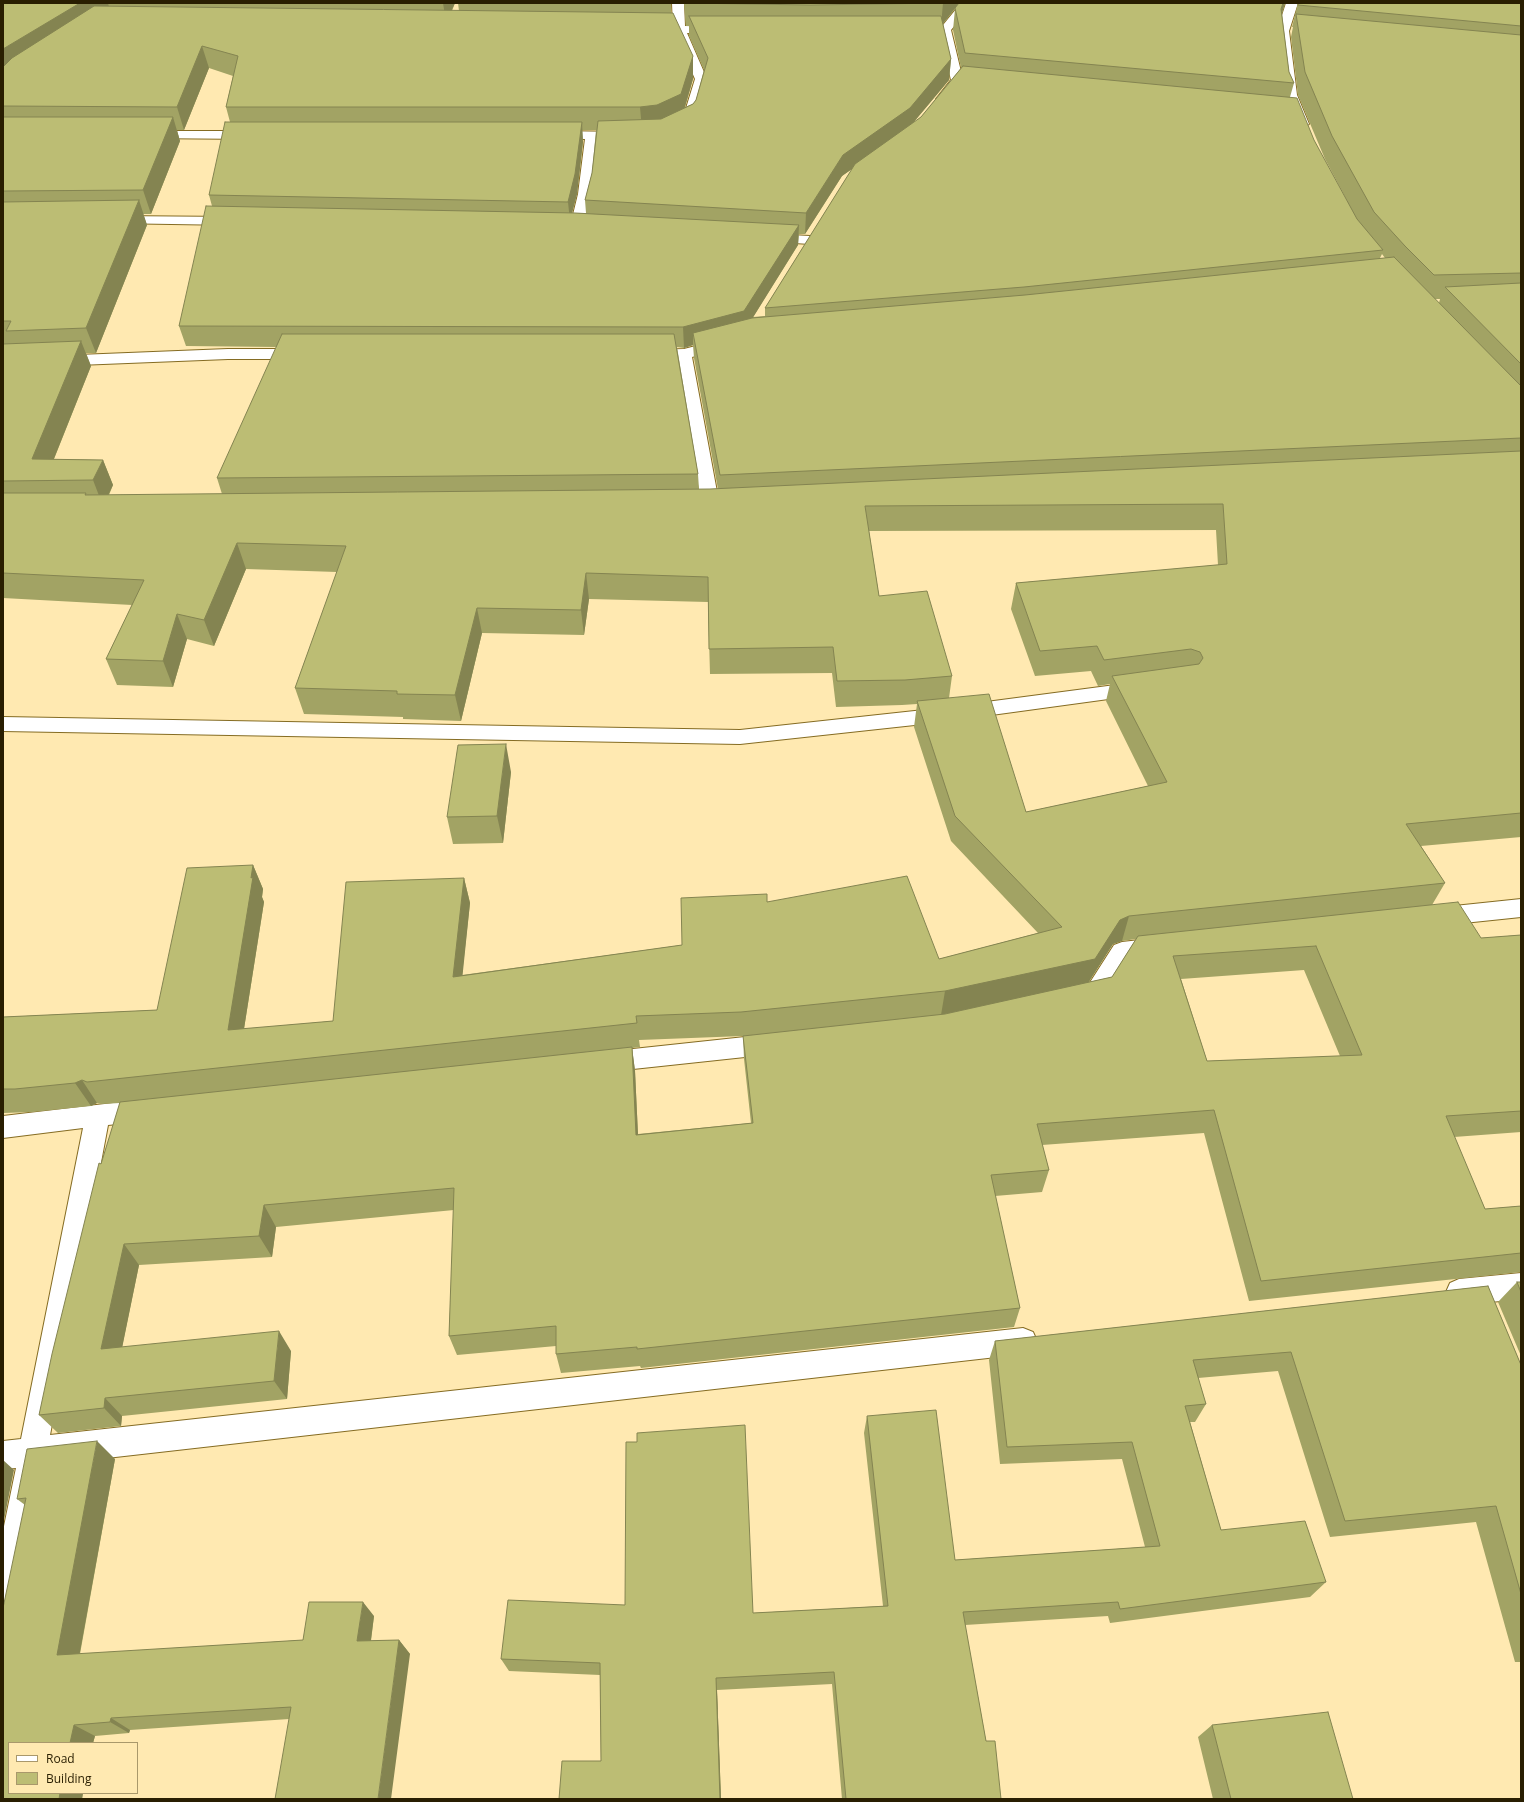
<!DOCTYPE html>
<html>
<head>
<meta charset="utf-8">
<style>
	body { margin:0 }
	#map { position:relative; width:1524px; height:1802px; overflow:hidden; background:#ffe9b1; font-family:"Open Sans",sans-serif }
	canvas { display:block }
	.frame { position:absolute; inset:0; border:4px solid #291e01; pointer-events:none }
	.legend { position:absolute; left:8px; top:1742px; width:130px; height:52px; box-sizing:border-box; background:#ffe9b1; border:1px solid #a9986b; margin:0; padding:5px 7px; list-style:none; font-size:12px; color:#291e01 }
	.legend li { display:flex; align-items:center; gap:8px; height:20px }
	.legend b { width:20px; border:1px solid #a9986b }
</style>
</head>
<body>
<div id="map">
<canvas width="1524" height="1802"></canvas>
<div class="frame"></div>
<ul class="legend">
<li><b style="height:5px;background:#fff"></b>Road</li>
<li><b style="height:11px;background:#bcbd74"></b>Building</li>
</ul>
</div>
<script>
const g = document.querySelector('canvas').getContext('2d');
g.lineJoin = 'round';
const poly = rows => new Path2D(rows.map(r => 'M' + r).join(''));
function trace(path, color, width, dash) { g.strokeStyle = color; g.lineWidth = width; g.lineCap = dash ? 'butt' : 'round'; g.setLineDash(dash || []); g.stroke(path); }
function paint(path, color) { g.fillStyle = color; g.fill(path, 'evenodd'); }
const minor = poly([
	[672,3,684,3,685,26,720,27,726,30,720,33,687,33,707,79,695,120,680,129,674,125,683,118,695,79,675,33,650,32,644,29,650,26,673,26,672,3],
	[961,3,973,3,951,30,963,80,946,102,942,103,936,99,951,80,939,30,961,3],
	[1286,3,1298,3,1289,31,1297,95,1309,124,1303,128,1297,124,1285,95,1277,31,1286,3],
	[148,131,252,131,258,135,252,139,143,138,142,135,143,132,148,131],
	[552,131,626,132,632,136,626,140,598,139,592,194,582,230,577,231,572,230,570,227,578,194,585,139,547,138,546,135,552,131],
	[114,216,234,217,239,218,241,221,239,224,234,225,109,223,107,220,109,217,114,216],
	[768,234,810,236,815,237,817,240,815,243,810,244,763,241,761,238,763,235,768,234],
	[723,339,728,341,731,344,728,347,692,357,720,508,717,512,711,513,705,512,702,508,677,359,649,360,644,358,641,355,644,352,649,350,684,349,723,339],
	[228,349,302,349,307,351,310,354,307,357,302,359,228,359,3,368,3,358,228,349],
	[1138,682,1145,684,1148,689,1145,694,933,723,740,744,3,731,3,717,740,730,933,709,1138,682],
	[1521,899,1521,917,1435,926,1427,923,1424,917,1427,911,1435,908,1521,899],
	[1158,938,1166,941,1169,947,1166,953,1129,959,1104,999,1083,1004,1075,1002,1071,995,1075,988,1089,984,1114,945,1122,942,1158,938],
	[773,1034,781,1037,785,1044,781,1051,773,1054,605,1072,597,1069,593,1062,597,1055,605,1052,773,1034],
	[147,1099,156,1102,159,1110,156,1118,147,1121,108,1125,50,1435,1023,1328,1033,1332,1037,1341,1033,1350,1023,1354,45,1465,18,1608,14,1619,3,1623,3,1531,16,1468,3,1469,3,1441,21,1439,83,1128,3,1138,3,1116,147,1099],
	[1521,1273,1521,1299,1459,1305,1450,1301,1446,1292,1450,1283,1459,1279,1521,1273]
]);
const wall = poly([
	[3,3,455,3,452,11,459,11,458,3,671,3,671,13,693,79,685,107,693,104,696,100,704,70,689,36,689,26,686,26,684,3,1285,3,1282,14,1289,72,1294,83,1290,97,1350,206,1325,159,1298,95,1291,37,1293,27,1292,27,1298,3,1521,3,1521,837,1421,846,1445,883,1432,905,1481,938,1521,935,1521,1132,1454,1137,1485,1209,1521,1206,1521,1272,1249,1301,1204,1133,1042,1145,1049,1170,1042,1192,995,1196,1020,1308,1014,1327,641,1368,640,1366,561,1373,556,1354,556,1346,457,1355,449,1336,454,1210,276,1227,272,1257,139,1265,122,1347,291,1351,287,1399,122,1416,121,1426,58,1433,39,1415,101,1164,120,1103,102,1104,97,1103,91,1106,32,1112,3,1113,3,1017,157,1010,253,865,263,889,262,897,264,902,244,1029,333,1021,464,878,470,903,462,975,682,945,767,902,939,959,1038,933,951,841,914,727,917,704,902,705,836,707,832,673,710,674,708,602,589,599,584,635,482,633,461,721,403,719,403,717,304,714,295,688,337,572,246,569,214,646,187,639,173,687,117,685,106,659,132,605,3,598],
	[955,9,953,30,961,68,921,117,912,124,949,80,951,59,943,24],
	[209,68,233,76,226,107,230,122,209,195,212,206,179,326,186,346,277,347,217,478,222,494,109,495,113,485,103,460,54,459,91,366,86,353,96,353,147,225,143,214,151,214,180,141,177,130,184,130],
	[582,130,596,130,592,173,585,200,586,213,572,213,577,194,583,142],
	[852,169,765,308,765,316,753,317,798,245,799,234,805,234,842,176],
	[1382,254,1385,258,1380,258],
	[1435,299,1440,299,1439,303],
	[693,345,694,358,718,489,699,489,698,474,677,347,684,348],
	[1216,530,1218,565,1016,583,1011,609,1035,676,1091,671,1098,686,1110,684,1106,701,1148,786,1026,812,949,698,952,676,879,596,869,531],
	[1136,939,1112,977,1089,982,1113,944,1122,941],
	[1304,970,1340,1056,1207,1061,1181,979],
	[991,1004,945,1014,942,1014],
	[743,1036,744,1059,751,1123,638,1134,635,1071,632,1048,640,1047,639,1040],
	[511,772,503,843,453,844,447,817],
	[1517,1282,1521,1282,1521,1356,1498,1302],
	[1488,1286,1521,1365,1521,1662,1515,1662,1476,1522,1330,1537,1278,1371,1198,1378,1206,1404,1195,1422,1190,1422,1221,1530,1326,1582,1310,1597,1110,1623,1108,1616,965,1625,986,1741,1001,1799,842,1799,832,1684,717,1690,721,1799,559,1799,601,1761,600,1675,509,1671,501,1659,753,1613,883,1606,864,1433,867,1416,955,1560,1145,1547,1122,1459,1000,1464,989,1360,995,1341],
	[115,1459,80,1654,303,1640,374,1616,371,1641,399,1640,410,1654,289,1719,130,1730,129,1733,95,1736,93,1743,9,1743,9,1793,83,1793,82,1799,3,1799,25,1505,17,1499],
	[1212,1725,1353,1799,1213,1799,1198,1737]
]);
const shadedWall = poly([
	[80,3,108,3,109,7,3,81,3,49],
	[443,3,455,3,446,22],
	[943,3,959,3,941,26],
	[1283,3,1285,3,1276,31,1281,9],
	[202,46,209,68,184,130,177,107],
	[693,56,693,79,682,117,642,130,640,107],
	[951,59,949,80,908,129,842,176,805,234,806,213,843,155],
	[173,117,180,141,151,214,143,190],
	[582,122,583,142,577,194,570,221,568,202],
	[139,200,147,225,96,353,86,328],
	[799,225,798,245,744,332,693,333,693,345,684,348,683,327],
	[81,341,91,366,45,481,32,459],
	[103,460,113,485,103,506,93,480],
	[237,543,246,569,214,646,204,620],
	[586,573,589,599,584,635,581,610],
	[477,608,482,633,461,721,455,695],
	[177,614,187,639,173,687,163,661],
	[506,744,511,772,503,843,497,816],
	[253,865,263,889,262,897,264,902,240,1054,228,1030],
	[464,878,470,903,460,1000,453,977],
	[1129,916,1122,941,1113,944,1088,983,941,1015,945,991],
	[632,1047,635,1071,639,1157,636,1135],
	[82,1080,97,1103,91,1106,75,1083],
	[264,1205,276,1227,272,1257,259,1236],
	[124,1244,139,1265,118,1368,101,1349],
	[279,1331,291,1351,287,1399,274,1381],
	[105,1398,122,1416,121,1426,104,1408],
	[97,1441,115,1459,77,1668,57,1655],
	[3,1460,14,1470,4,1520,3,1519],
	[363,1602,374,1616,369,1654,357,1641],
	[399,1640,410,1654,391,1799,378,1799],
	[716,1678,717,1690,721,1799,720,1799],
	[111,1718,130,1730,129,1733,110,1722],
	[74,1725,95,1736,93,1743,70,1743],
	[60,1793,83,1793,82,1799,59,1799]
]);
const building = poly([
	[3,3,80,3,3,49,3,3],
	[686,3,944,3,810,5,686,3],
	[959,3,1283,3,1281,9,1289,72,1294,83,965,53,955,8,959,3],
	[1298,3,1521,3,1521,26,1298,5,1298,3],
	[94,6,673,13,693,56,681,94,657,105,640,107,226,107,238,56,202,46,177,107,3,106,3,67,12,58,94,6],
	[1296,14,1521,35,1521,273,1434,275,1405,246,1374,212,1332,136,1305,72,1296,14],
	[689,16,941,16,951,59,910,108,843,155,806,213,585,200,592,173,598,121,661,119,693,104,696,100,708,58,689,16],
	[963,66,1297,98,1314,140,1357,219,1383,250,1024,287,765,308,855,164,921,117,963,66],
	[3,117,173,117,143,190,3,191,3,117],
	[225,122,582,122,575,174,568,202,209,195,225,122],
	[139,200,86,328,6,331,11,321,3,321,3,202,139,200],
	[206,206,575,213,799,225,744,311,683,327,179,326,206,206],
	[1394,257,1521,386,1521,438,720,475,693,333,752,318,1025,295,1394,257],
	[1521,283,1521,364,1445,287,1521,283],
	[282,334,674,334,698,474,217,478,282,334],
	[81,341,32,459,103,460,93,480,3,481,3,344,81,341],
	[1521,451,1521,813,1406,824,1445,883,1129,916,1120,920,1095,959,945,991,741,1012,636,1016,637,1023,87,1082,82,1080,75,1083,15,1089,3,1089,3,1017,157,1010,187,868,253,865,251,878,253,877,228,1030,333,1021,346,882,464,878,453,977,682,945,681,898,767,894,767,902,907,876,939,959,1062,927,955,816,917,701,989,694,1026,812,1167,782,1112,676,1199,664,1203,658,1200,652,1191,649,1104,660,1097,646,1040,651,1016,583,1227,564,1223,504,865,506,879,596,927,591,952,676,905,680,837,681,833,647,709,649,708,577,586,573,581,610,477,608,455,695,397,694,397,691,295,688,346,546,237,543,204,620,177,614,163,661,106,659,144,580,3,573,3,493,86,493,85,495,710,489,1521,451],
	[506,744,497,816,447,817,458,745,506,744],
	[1458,902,1481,938,1521,935,1521,1111,1446,1116,1485,1209,1521,1206,1521,1253,1261,1281,1214,1110,1037,1124,1049,1170,991,1175,1020,1308,637,1349,637,1347,556,1354,556,1326,449,1336,454,1188,264,1205,259,1236,124,1244,101,1349,279,1331,274,1381,105,1398,104,1408,39,1415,52,1354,99,1163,101,1164,120,1102,632,1047,636,1135,753,1123,743,1036,945,1014,1112,977,1138,936,1458,902],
	[1316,946,1362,1055,1207,1061,1173,956,1316,946],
	[1517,1282,1521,1282,1521,1292,1517,1282],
	[1488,1286,1521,1365,1521,1594,1496,1506,1345,1521,1291,1352,1193,1360,1206,1404,1185,1406,1221,1530,1305,1521,1326,1582,1120,1609,1118,1602,963,1612,986,1741,995,1741,1001,1799,846,1799,834,1672,716,1678,720,1799,559,1799,562,1761,601,1761,600,1663,501,1659,508,1600,625,1605,626,1442,637,1442,637,1433,745,1425,753,1613,888,1606,867,1416,936,1410,955,1560,1160,1546,1132,1442,1007,1447,995,1341,1488,1286],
	[97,1441,57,1655,303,1640,309,1602,363,1602,357,1641,399,1640,378,1799,275,1799,291,1707,111,1718,110,1722,74,1725,70,1743,9,1743,9,1793,60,1793,59,1799,3,1799,3,1608,26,1498,17,1499,27,1449,97,1441],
	[1328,1712,1353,1799,1231,1799,1212,1725,1328,1712]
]);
trace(minor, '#856c23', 2);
paint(minor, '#fff');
paint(wall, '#a2a364');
paint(shadedWall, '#848451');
paint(building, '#bcbd74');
trace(building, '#848451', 1);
</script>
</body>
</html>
